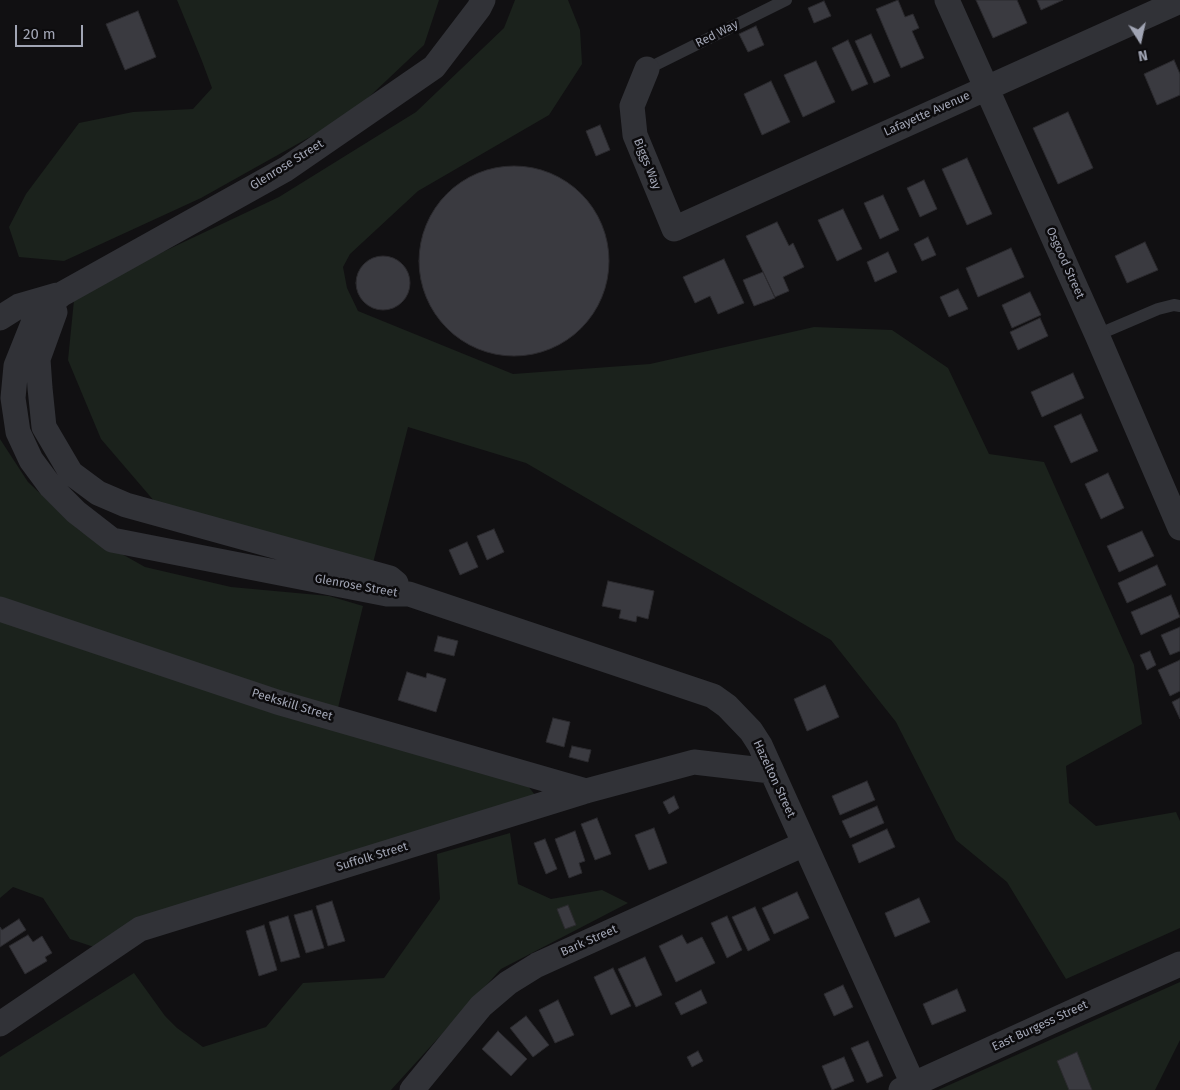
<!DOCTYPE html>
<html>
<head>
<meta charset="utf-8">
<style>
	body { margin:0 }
	#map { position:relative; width:1180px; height:1090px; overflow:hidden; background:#111012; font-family:"Fira Sans",sans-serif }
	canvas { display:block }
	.north { position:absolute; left:1115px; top:15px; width:50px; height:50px; -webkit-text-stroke:4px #0c0b0d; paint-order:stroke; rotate:170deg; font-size:14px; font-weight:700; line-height:20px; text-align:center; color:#a1a5b4 }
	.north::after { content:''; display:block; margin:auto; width:18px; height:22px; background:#a1a5b4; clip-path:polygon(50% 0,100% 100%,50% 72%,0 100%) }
	.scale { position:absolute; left:15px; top:25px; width:68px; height:22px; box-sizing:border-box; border:2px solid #a1a5b4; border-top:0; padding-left:6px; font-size:15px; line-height:18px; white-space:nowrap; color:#a1a5b4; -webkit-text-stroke:4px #0c0b0d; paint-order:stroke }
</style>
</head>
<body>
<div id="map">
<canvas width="1180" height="1090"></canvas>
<div class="north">N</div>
<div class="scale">20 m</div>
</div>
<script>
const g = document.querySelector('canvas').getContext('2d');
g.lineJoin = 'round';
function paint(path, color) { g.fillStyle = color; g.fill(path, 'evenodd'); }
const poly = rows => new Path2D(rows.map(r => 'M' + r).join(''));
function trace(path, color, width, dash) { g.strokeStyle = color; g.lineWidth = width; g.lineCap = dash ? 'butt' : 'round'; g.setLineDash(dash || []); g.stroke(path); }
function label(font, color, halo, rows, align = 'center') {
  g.font = font + ' "Fira Sans",sans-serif'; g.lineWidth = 5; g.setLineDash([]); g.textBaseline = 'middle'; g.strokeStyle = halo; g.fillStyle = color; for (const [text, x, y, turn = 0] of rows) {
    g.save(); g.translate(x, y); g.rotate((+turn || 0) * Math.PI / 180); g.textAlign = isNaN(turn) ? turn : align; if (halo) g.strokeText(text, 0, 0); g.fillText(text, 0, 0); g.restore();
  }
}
const green = poly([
	[177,0,439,0,424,45,351,114,201,198,64,261,19,257,9,227,26,194,79,123,133,112,193,109,212,88,202,61],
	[515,0,568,0,580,30,582,64,549,115,418,191,350,254,343,267,347,288,358,311,513,374,650,364,814,327,892,330,948,368,989,454,1044,462,1134,665,1142,724,1066,766,1069,803,1096,826,1176,812,1180,821,1180,928,1066,979,1007,882,956,840,896,722,831,640,526,463,408,427,373,563,155,502,101,439,68,360,74,300,150,258,279,197,416,112,504,28],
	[0,439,28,482,79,530,145,567,231,587,329,596,363,606,335,720,524,781,539,800,100,949,70,939,43,898,13,887,0,898],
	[510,833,518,884,551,899,602,890,628,903,501,969,391,1090,0,1090,0,1057,134,973,165,1016,177,1028,203,1047,266,1027,303,983,384,978,440,899,437,854],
	[1180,982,1180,1040,1155,1090,938,1090]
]);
const building = poly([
	[898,0,905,17,913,14,919,28,912,31,924,58,901,68,876,9,898,0],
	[976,0,1017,0,1027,23,993,38,976,0],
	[1037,0,1063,0,1041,10,1037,0],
	[824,1,831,16,814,23,808,8,824,1],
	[138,11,156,57,125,70,106,24,138,11],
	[756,26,764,45,748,52,739,34,756,26],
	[871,34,890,76,874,83,855,41,871,34],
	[848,40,868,84,852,91,832,48,848,40],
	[1174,60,1180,74,1180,95,1157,105,1144,74,1174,60],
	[816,61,835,102,803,117,784,75,816,61],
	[771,81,790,122,762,135,744,94,771,81],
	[1068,112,1093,168,1058,184,1033,128,1068,112],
	[600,125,610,150,596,156,586,131,600,125],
	[967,158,992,214,967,225,942,169,967,158],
	'419 261a95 95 0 1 1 190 0a95 95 0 1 1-190 0Z',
	[924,180,937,209,920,217,907,188,924,180],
	[883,195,899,230,880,239,864,203,883,195],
	[843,209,862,249,837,261,818,220,843,209],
	[777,222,789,246,793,243,804,267,783,277,789,291,775,297,746,236,777,222],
	[928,237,936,255,922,261,914,244,928,237],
	[1145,242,1158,270,1127,283,1115,256,1145,242],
	[1011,248,1024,277,978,297,966,268,1011,248],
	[888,252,897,272,875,282,867,262,888,252],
	'356 283a27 27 0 1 1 54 0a27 27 0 1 1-54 0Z',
	[724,259,744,303,718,314,710,296,695,303,683,277,724,259],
	[763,272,775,298,754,306,743,280,763,272],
	[958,289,968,309,949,317,940,297,958,289],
	[1030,292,1041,315,1012,328,1002,305,1030,292],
	[1040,318,1048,336,1018,350,1010,332,1040,318],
	[1073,373,1084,398,1042,417,1031,392,1073,373],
	[1081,414,1098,451,1071,463,1054,426,1081,414],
	[1108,473,1124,508,1101,519,1085,484,1108,473],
	[494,529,504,552,487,560,477,536,494,529],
	[1142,531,1154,556,1119,572,1107,546,1142,531],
	[467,542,478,567,460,575,449,550,467,542],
	[1157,565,1166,585,1127,603,1118,583,1157,565],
	[608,581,654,591,648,619,637,616,636,622,619,618,621,610,602,606,608,581],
	[1171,595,1180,617,1141,635,1131,612,1171,595],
	[1180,627,1180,651,1170,655,1161,635,1180,627],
	[438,636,458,641,454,656,434,651,438,636],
	[1150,651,1156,665,1147,670,1140,655,1150,651],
	[1180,660,1180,691,1170,696,1158,670,1180,660],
	[407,672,426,678,427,673,446,679,436,712,398,700,407,672],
	[825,685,839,717,807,731,794,699,825,685],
	[1180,698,1180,719,1172,702,1180,698],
	[553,718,570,722,564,747,546,742,553,718],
	[572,746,591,750,588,762,569,757,572,746],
	[867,781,875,800,840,815,832,796,867,781],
	[674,796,679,808,669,814,663,802,674,796],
	[877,806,884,823,850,838,842,821,877,806],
	[597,818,611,854,595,860,581,824,597,818],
	[654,828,667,863,649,870,635,835,654,828],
	[887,829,895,847,859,863,852,845,887,829],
	[575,831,585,861,579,863,582,873,569,878,555,839,575,831],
	[545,839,557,869,546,874,534,843,545,839],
	[797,892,809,918,774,934,762,908,797,892],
	[919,898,930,922,895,937,885,913,919,898],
	[332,901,345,941,328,946,316,906,332,901],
	[568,905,576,925,565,929,557,909,568,905],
	[755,907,770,940,748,951,732,917,755,907],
	[312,910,324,948,306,953,294,915,312,910],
	[288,916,300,957,281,962,269,922,288,916],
	[727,916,742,950,727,958,711,923,727,916],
	[19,919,26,930,0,947,0,927,2,930,19,919],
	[264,925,277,970,259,976,246,931,264,925],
	[28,935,33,942,42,936,52,953,45,957,47,961,25,974,9,946,28,935],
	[682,935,687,944,702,937,715,963,676,982,659,946,682,935],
	[645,957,662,995,636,1007,618,969,645,957],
	[613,968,631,1006,611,1015,594,977,613,968],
	[843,985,853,1007,834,1016,824,994,843,985],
	[957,989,966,1011,932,1025,923,1004,957,989],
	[701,990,707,1003,681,1015,675,1003,701,990],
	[558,1000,574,1035,555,1043,539,1010,558,1000],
	[526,1016,549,1045,533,1057,510,1028,526,1016],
	[498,1031,527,1059,511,1076,482,1049,498,1031],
	[868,1041,883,1076,867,1083,851,1048,868,1041],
	[698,1051,703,1061,692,1067,687,1057,698,1051],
	[1077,1052,1092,1090,1069,1090,1057,1061,1077,1052],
	[844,1057,854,1081,832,1090,822,1066,844,1057]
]);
const service = poly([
	[647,69,786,0],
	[1097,335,1158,309,1174,305,1180,306]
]);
const minor = poly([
	[483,0,479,8,434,67,286,169,62,294,36,316,16,366,13,398,18,432,31,460,51,487,76,512,112,540,387,594,409,594,713,696,727,706,751,731,760,745,913,1084],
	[947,0,1097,335,1180,528],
	[647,69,632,106,635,135,674,229,1180,1],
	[55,312,38,359,40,388,44,427,71,473,98,493,126,505,390,578,396,583],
	[0,318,19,306,57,295],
	[0,609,277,702,586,791],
	[0,1024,140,929,586,791,694,762,771,771],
	[412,1090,481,1006,508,983,537,965,804,844],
	[901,1090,1081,1008,1180,964]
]);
const streetNames = [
	["Red Way",717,34,-27],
	["Lafayette Avenue",927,114,-24],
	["Biggs Way",647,164,68],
	["Glenrose Street",287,165,-32],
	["Osgood Street",1065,263,66],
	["Glenrose Street",356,586,10],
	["Peekskill Street",292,705,17],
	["Hazelton Street",774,779,65],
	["Suffolk Street",372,857,-17],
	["Bark Street",589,941,-24],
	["East Burgess Street",1040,1026,-25]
];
paint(green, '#1b221c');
paint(building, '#3a3a40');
trace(building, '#2b2a2e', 1);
trace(service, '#313237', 12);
trace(minor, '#313237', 25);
label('12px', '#a1a5b4', '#0c0b0d', streetNames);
</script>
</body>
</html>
